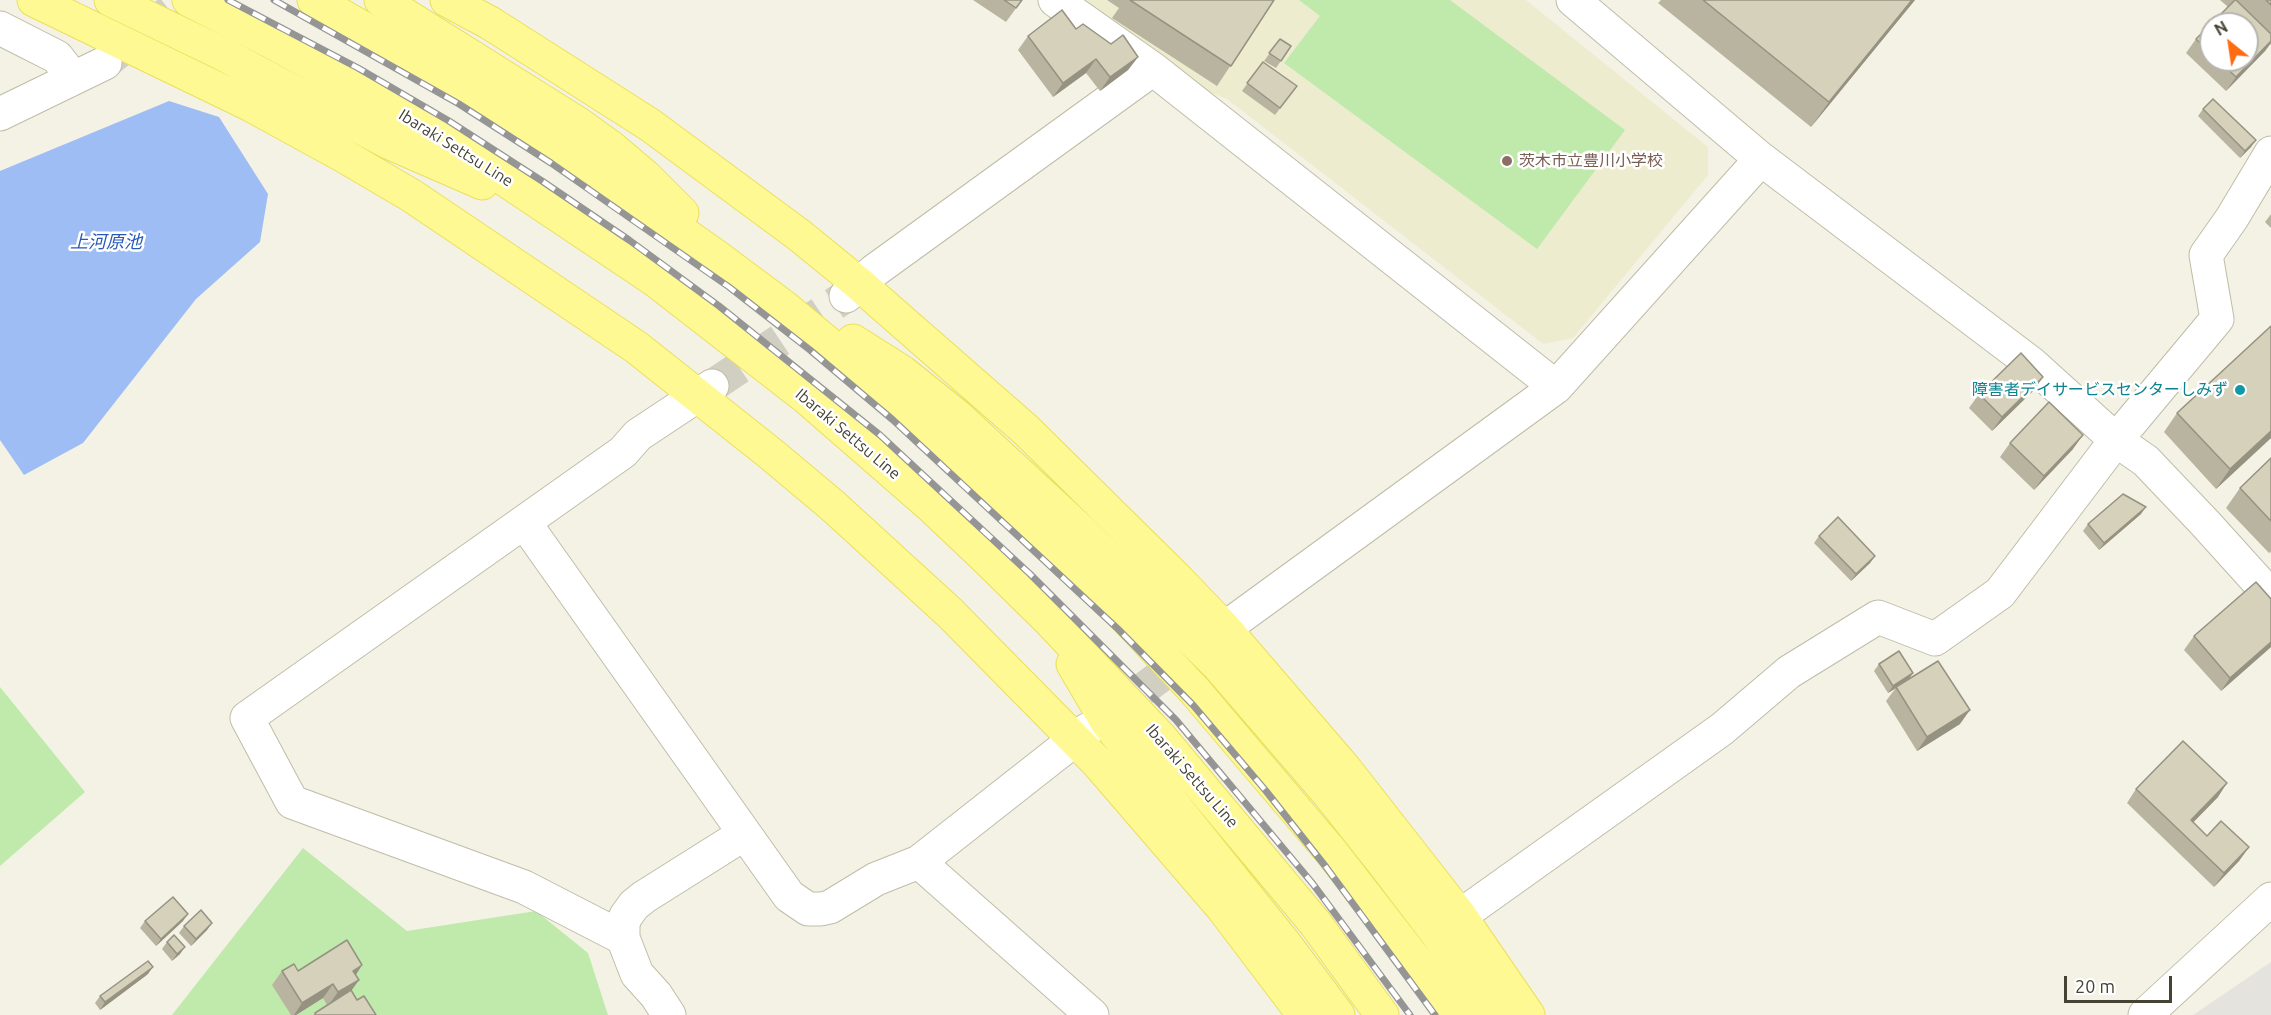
<!DOCTYPE html>
<html>
<head>
<meta charset="utf-8">
<style>
	body { margin:0 }
	#map { position:relative; width:2271px; height:1015px; overflow:hidden; background:#f4f2e5; font-family:Ubuntu,sans-serif }
	canvas { display:block }
	.north { position:absolute; left:2199px; top:12px; width:60px; height:60px; box-sizing:border-box; background:#fff; border:2px solid #b5b4ae; border-radius:50%; rotate:330deg; font-size:16px; font-weight:700; line-height:24px; text-align:center; color:#464334 }
	.north::after { content:''; display:block; margin:auto; width:21px; height:27px; background:#ff6b11; clip-path:polygon(50% 0,100% 100%,50% 72%,0 100%) }
	.scale { position:absolute; left:2064px; top:976px; width:108px; height:27px; box-sizing:border-box; border:3px solid #464334; border-top:0; padding-left:8px; font-size:18px; line-height:21px; white-space:nowrap; color:#464334; -webkit-text-stroke:4px #fff; paint-order:stroke }
</style>
</head>
<body>
<div id="map">
<canvas width="2271" height="1015"></canvas>
<div class="north">N</div>
<div class="scale">20 m</div>
</div>
<script>
const context = document.querySelector('canvas').getContext('2d');
context.lineJoin = 'round';
function fill(path, color) {
  context.fillStyle = color;
  context.fill(path, 'evenodd');
}
function toPath(rows) {
  const path = new Path2D();
  for (const r of rows) {
    path.moveTo(r[0], r[1]);
    for (let i = 2; i < r.length; i += 2) path.lineTo(r[i], r[i + 1]);
  }
  return path;
}
function trace(path, color, width, dash) {
  context.strokeStyle = color;
  context.lineWidth = width;
  context.lineCap = dash ? 'butt' : 'round';
  context.setLineDash(dash || []);
  context.stroke(path);
}
function label(font, color, halo, rows, align = 'center') {
  context.font = font + ' Ubuntu,"Noto Sans JP",sans-serif';
  context.lineWidth = 5;
  context.setLineDash([]);
  context.textBaseline = 'middle';
  context.strokeStyle = halo;
  context.fillStyle = color;
  for (const [text, x, y, turn = 0] of rows) {
    context.save();
    context.translate(x, y);
    context.rotate((+turn || 0) * Math.PI / 180);
    context.textAlign = isNaN(turn) ? turn : align;
    if (halo) context.strokeText(text, 0, 0);
    context.fillText(text, 0, 0);
    context.restore();
  }
}
const education = toPath([
	[1076,0,1526,0,1708,147,1708,175,1573,338,1543,344,1227,99,1211,93]
]);
const green = toPath([
	[1299,0,1450,0,1625,130,1537,249,1284,63,1320,16],
	[0,687,85,792,0,866],
	[303,848,407,931,536,911,588,953,608,1015,172,1015]
]);
const parking = toPath([
	[2271,962,2271,1015,2193,1015]
]);
const water = toPath([
	[169,101,219,117,268,194,260,242,196,299,83,443,24,475,0,440,0,171]
]);
const streetTunnel = toPath([
	[106,62,184,0],
	[712,386,846,296],
	[1103,719,1194,651]
]);
const street = toPath([
	[1055,0,1153,69,1556,387],
	[1573,0,1761,159],
	[0,28,57,57,73,78],
	[0,114,105,63],
	[846,296,874,271,1153,69],
	[524,522,789,896,808,909,821,909,830,907,876,879,919,862,1087,730],
	[1210,639,1556,387,1761,159,2032,364,2116,440,2146,461,2205,523,2271,596],
	[919,862,1092,1015],
	[1460,916,1722,729,1789,672,1878,617,1935,639,2000,593,2116,440,2217,319,2206,255,2232,218,2271,153],
	[623,938,524,887,292,802,247,718,623,452,638,435,712,386],
	[669,1015,656,995,637,974,623,938,623,923,626,916,634,905,644,897,744,834],
	[2145,1015,2271,899]
]);
const primary = toPath([
	[34,0,251,105,344,156,412,196,636,347,771,454,833,506,950,613,1098,763,1222,907,1304,1015],
	[111,0,223,54,388,142,482,183],
	[189,0,270,41,387,105,464,152,655,280,807,398,930,505,986,558,1047,618,1160,737,1315,923,1382,1015],
	[314,0,496,104,585,164,717,257,784,307,924,423,1040,532,1117,608,1194,690,1333,854,1458,1015],
	[381,0,577,123,613,149,646,177,682,213],
	[447,0,490,23,650,125,799,235,858,283,1026,430,1178,580,1224,628,1345,769,1460,916,1528,1015],
	[853,341,902,372,958,417,1080,530,1218,665,1329,794,1385,865,1436,932,1493,1015],
	[1073,664,1107,722,1285,944,1338,1015]
]);
const rail = toPath([
	[228,0,358,68,449,121,542,181,629,240,719,306,880,435,1030,574,1176,720,1313,884,1410,1015],
	[274,0,459,104,551,163,729,287,810,350,893,420,1118,629,1193,705,1266,791,1326,867,1435,1015]
]);
const wall = toPath([
	[973,0,1022,0,1006,22],
	[1107,0,1274,0,1217,86,1112,18,1119,8],
	[1661,0,1915,0,1811,127,1658,3],
	[2220,0,2271,0,2271,45,2270,44,2265,51,2226,91,2186,53,2196,39,2211,24,2211,60,2247,60,2228,7],
	[1076,29,1138,57,1128,70,1100,91,1086,73,1053,97,1018,50,1028,36],
	[1280,39,1291,46,1276,68,1264,61],
	[1263,62,1297,86,1275,115,1242,91],
	[2203,109,2251,147,2240,158,2198,116],
	[2271,214,2271,228,2265,222],
	[2271,326,2271,438,2216,489,2164,432,2177,413],
	[2043,377,2034,390,1992,431,1969,408,1979,394],
	[2010,443,2073,449,2034,490,2000,457],
	[2271,458,2271,552,2269,553,2226,508,2240,488],
	[2141,514,2099,550,2083,531,2088,524],
	[1819,536,1875,556,1870,563,1851,581,1814,543],
	[2194,636,2271,647,2221,691,2184,650],
	[1879,664,1913,673,1909,679,1960,724,1917,751,1886,701,1895,689,1888,693,1874,671],
	[2136,789,2218,797,2193,822,2207,836,2249,847,2239,861,2214,887,2127,803],
	[145,921,183,921,156,946,140,928],
	[212,923,207,930,191,946,179,933,184,926],
	[167,942,180,954,172,961,162,949],
	[362,965,356,975,351,991,357,1000,376,1015,313,1015,315,1013,327,1005,323,998,296,1015,291,1015,272,985,282,971,298,971],
	[148,974,100,1010,95,1003,100,996]
]);
const shadedWall = toPath([
	[1912,0,1915,0,1811,127,1829,102],
	[2271,41,2271,43,2265,51,2226,91,2236,77],
	[1138,57,1128,70,1100,91,1110,77],
	[1096,59,1086,73,1053,97,1063,83],
	[2256,140,2251,147,2240,158,2245,151],
	[2043,377,2034,390,1992,431,2002,417],
	[2271,431,2271,438,2216,489,2230,469],
	[2083,435,2073,449,2034,490,2044,476],
	[2146,507,2141,514,2099,550,2104,543],
	[1875,556,1870,563,1851,581,1856,574],
	[2271,642,2271,647,2221,691,2230,678],
	[1913,673,1908,680,1888,693,1893,686],
	[1970,710,1960,724,1917,751,1927,737],
	[2227,783,2218,797,2182,834,2191,820],
	[2249,847,2239,861,2214,887,2224,873],
	[188,914,183,921,156,946,161,939],
	[212,923,207,930,191,946,196,939],
	[185,947,180,954,172,961,177,954],
	[362,965,353,979,353,971],
	[153,967,148,974,100,1010,105,1002],
	[359,980,349,994,328,1006,338,992],
	[333,984,323,998,296,1015,294,1015,302,1003]
]);
const building = toPath([
	[1004,0,1022,0,1016,8,1004,0],
	[1130,0,1274,0,1231,66,1130,0],
	[1703,0,1912,0,1829,102,1703,0],
	[2235,0,2236,0,2271,34,2271,41,2236,77,2218,60,2247,60,2247,24,2211,24,2235,0],
	[2266,0,2271,0,2271,5,2266,0],
	[1062,10,1076,29,1083,24,1111,44,1123,35,1138,57,1110,77,1096,59,1063,83,1028,36,1062,10],
	[2211,24,2211,54,2196,39,2211,24],
	[1280,39,1291,46,1281,61,1269,53,1280,39],
	[1263,62,1297,86,1280,108,1247,83,1263,62],
	[2213,99,2256,140,2245,151,2203,109,2213,99],
	[2271,326,2271,431,2230,469,2177,413,2271,326],
	[2021,353,2043,377,2002,417,1979,394,2021,353],
	[2049,402,2083,435,2044,476,2010,443,2049,402],
	[2271,458,2271,521,2240,488,2271,458],
	[2123,494,2146,507,2104,543,2088,524,2123,494],
	[1838,517,1875,556,1856,574,1819,536,1838,517],
	[2256,582,2271,599,2271,642,2230,678,2194,636,2256,582],
	[1899,651,1913,673,1893,686,1879,664,1899,651],
	[1938,661,1970,710,1927,737,1896,687,1938,661],
	[2183,741,2227,783,2191,820,2207,836,2221,821,2249,847,2224,873,2136,789,2183,741],
	[173,897,188,914,161,939,145,921,173,897],
	[201,910,212,923,196,939,184,926,201,910],
	[174,935,185,947,177,954,167,942,174,935],
	[347,940,362,965,353,971,359,980,338,992,333,984,302,1003,282,971,294,964,298,971,347,940],
	[148,961,153,967,105,1002,100,996,148,961],
	[351,990,357,1000,364,996,376,1015,316,1015,315,1013,351,990]
]);
const markers = [
	[1507,161,6,"#8d6e63"],
	[2240,390,6,"#0f9aa8"]
];
const streetNames = [
	["Ibaraki Settsu Line",456,148,32],
	["Ibaraki Settsu Line",848,434,40],
	["Ibaraki Settsu Line",1192,776,49]
];
const educationNames = [
	["茨木市立豊川小学校",1519,161]
];
const cultureNames = [
	["障害者デイサービスセンターしみず",2228,390]
];
const waterNames = [
	["上河原池",106,242]
];
fill(education, '#eeecce');
fill(green, '#bfeaab');
fill(parking, '#e4e3de');
fill(water, '#9dbdf4');
trace(streetTunnel, '#d1cfc2', 33, [33, 16]);
trace(street, '#bfbda7', 35);
trace(primary, '#eae05c', 35);
trace(street, '#fff', 33);
trace(primary, '#fff993', 33);
trace(rail, '#959595', 7);
trace(rail, '#fff', 4.5, [14]);
fill(wall, '#b8b4a0');
fill(shadedWall, '#969282');
fill(building, '#d6d1ba');
trace(building, '#969282', 1.5);
for (const [x, y, r, color] of markers) {
  const dot = new Path2D();
  dot.arc(x, y, r, 0, 2 * Math.PI);
  context.fillStyle = color;
  context.fill(dot);
  trace(dot, '#fff', 2);
}
label('16px', '#464334', '#fff', streetNames);
label('16px', '#785e54', '#fff', educationNames, 'left');
label('16px', '#0d838f', '#fff', cultureNames, 'right');
label('italic 18px', '#285ab8', '#fff', waterNames);
</script>
</body>
</html>
